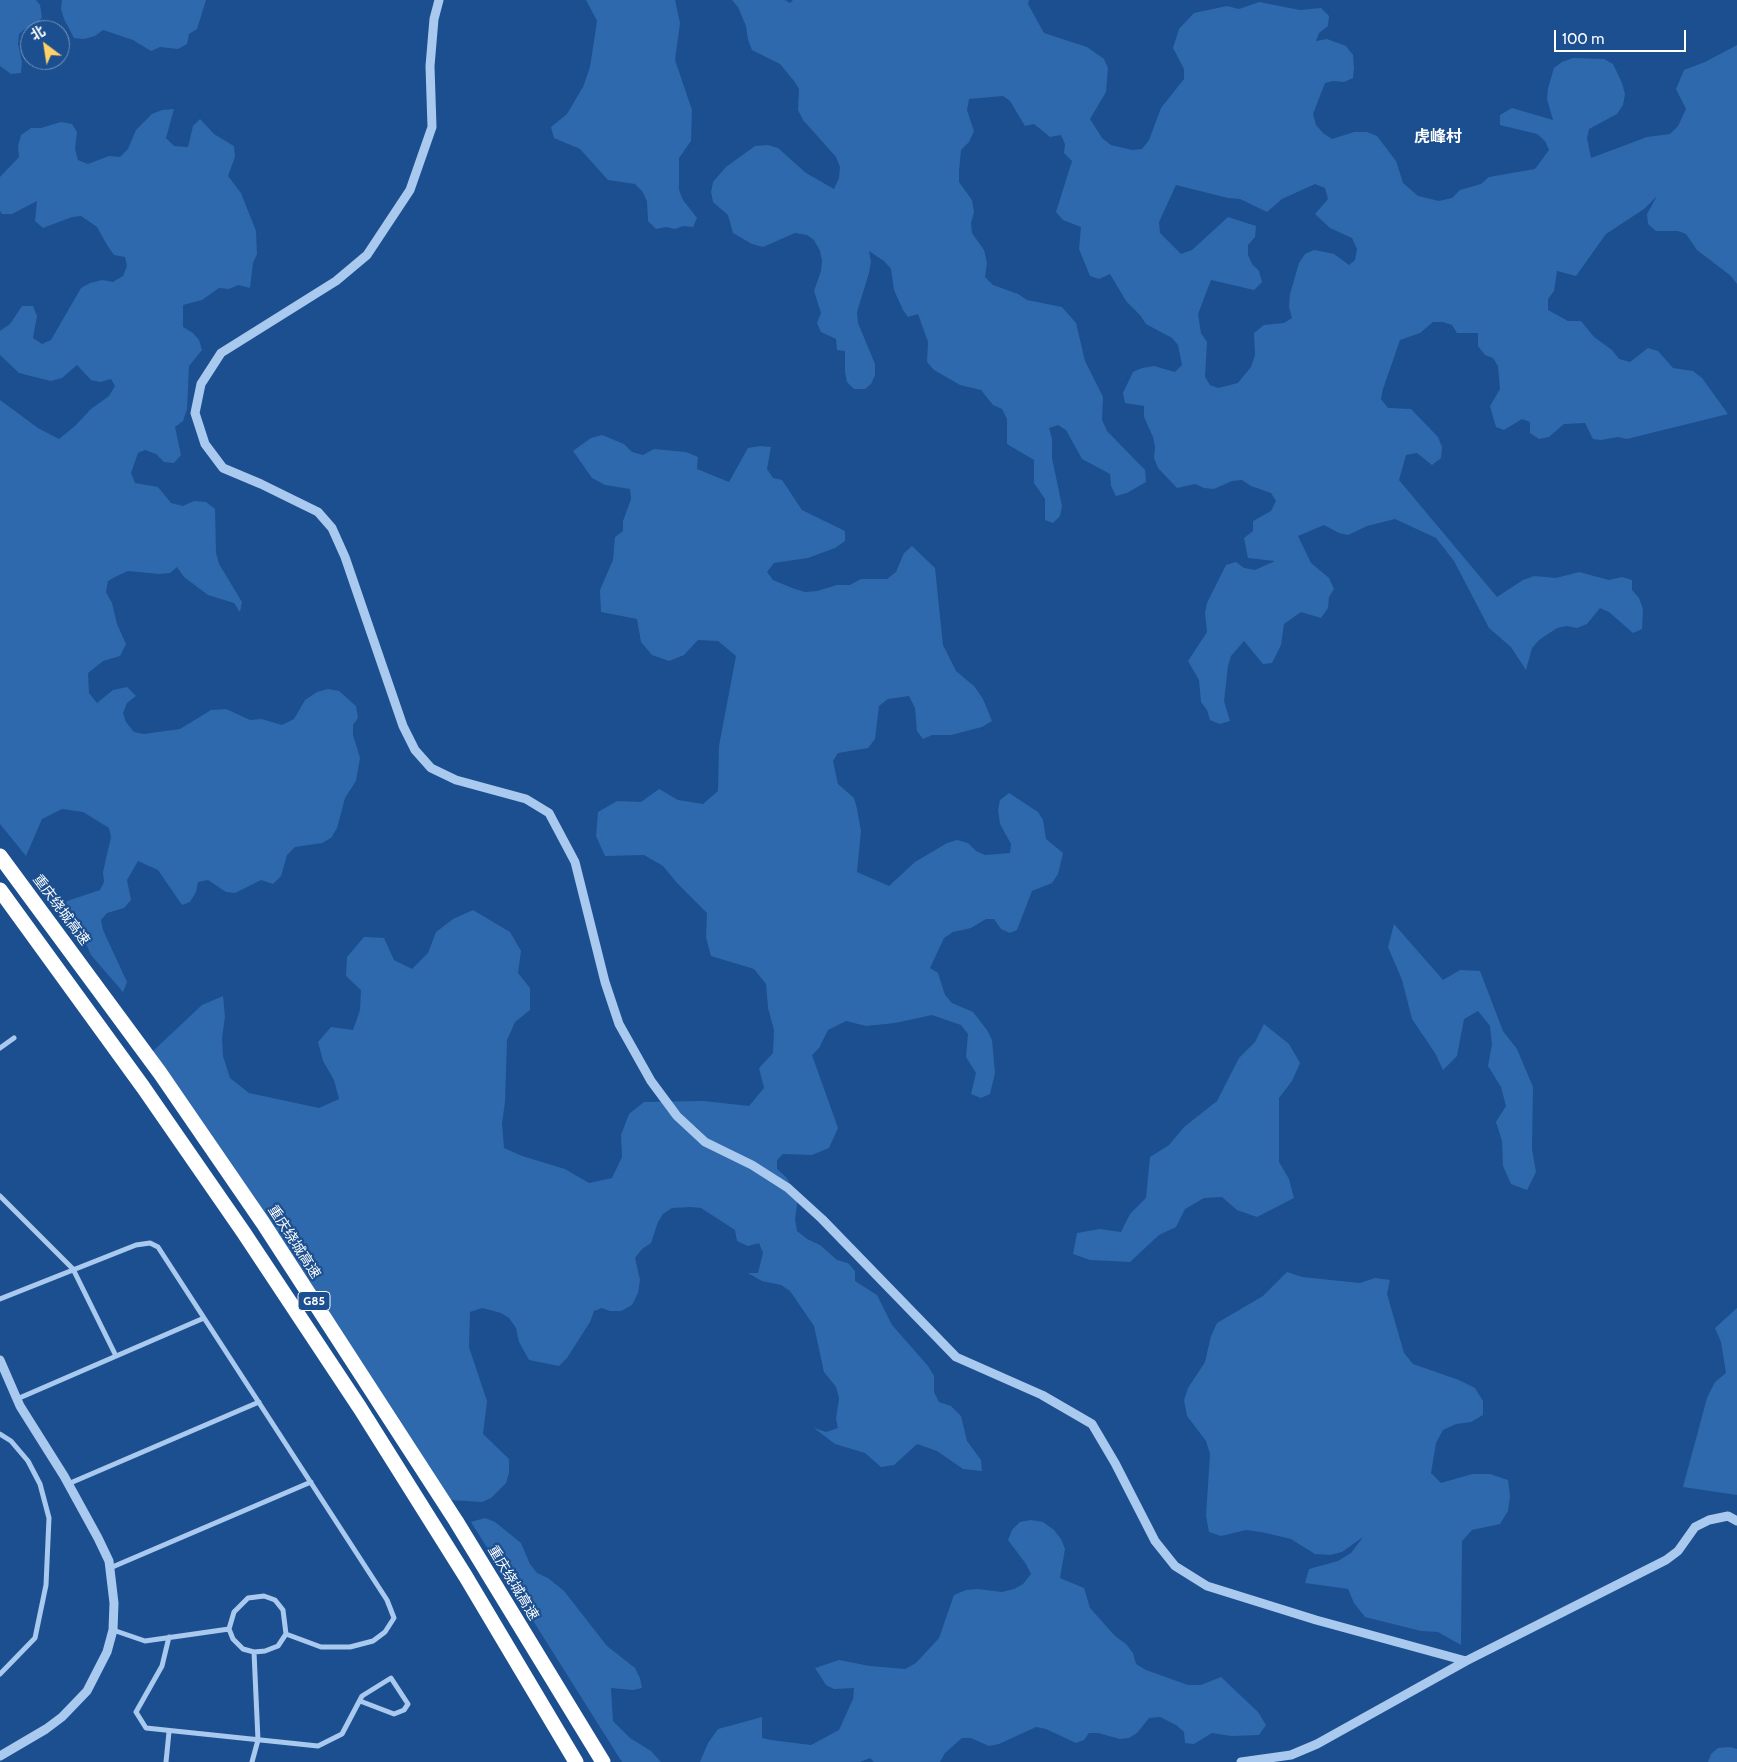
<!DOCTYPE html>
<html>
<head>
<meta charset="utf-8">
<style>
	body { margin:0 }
	#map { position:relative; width:1737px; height:1762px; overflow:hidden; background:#1b4f8f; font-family:Cabin,"Noto Sans SC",sans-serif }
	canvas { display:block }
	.north { position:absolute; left:20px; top:20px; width:50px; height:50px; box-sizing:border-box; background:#1b4f8f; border:1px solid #7695bc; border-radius:50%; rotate:329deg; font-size:14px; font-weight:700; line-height:20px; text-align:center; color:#fff }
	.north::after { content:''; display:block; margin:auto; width:18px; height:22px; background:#ffd166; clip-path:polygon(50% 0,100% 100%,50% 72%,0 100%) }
	.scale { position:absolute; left:1554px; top:30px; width:132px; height:22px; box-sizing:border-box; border:2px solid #fff; border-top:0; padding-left:6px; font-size:15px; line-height:18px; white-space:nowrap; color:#fff; -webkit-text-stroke:4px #1b4f8f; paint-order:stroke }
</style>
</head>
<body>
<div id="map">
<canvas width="1737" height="1762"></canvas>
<div class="north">北</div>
<div class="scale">100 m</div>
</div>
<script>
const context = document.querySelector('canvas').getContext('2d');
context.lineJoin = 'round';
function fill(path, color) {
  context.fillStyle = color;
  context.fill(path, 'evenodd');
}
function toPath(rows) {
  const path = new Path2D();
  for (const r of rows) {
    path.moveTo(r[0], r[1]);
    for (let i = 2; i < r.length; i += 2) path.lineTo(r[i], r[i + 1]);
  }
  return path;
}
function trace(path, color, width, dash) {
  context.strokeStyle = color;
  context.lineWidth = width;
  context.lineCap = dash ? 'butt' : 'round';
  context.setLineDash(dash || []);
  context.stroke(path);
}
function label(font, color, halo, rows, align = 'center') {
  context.font = font + ' Cabin,"Noto Sans SC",sans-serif';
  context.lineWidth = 4.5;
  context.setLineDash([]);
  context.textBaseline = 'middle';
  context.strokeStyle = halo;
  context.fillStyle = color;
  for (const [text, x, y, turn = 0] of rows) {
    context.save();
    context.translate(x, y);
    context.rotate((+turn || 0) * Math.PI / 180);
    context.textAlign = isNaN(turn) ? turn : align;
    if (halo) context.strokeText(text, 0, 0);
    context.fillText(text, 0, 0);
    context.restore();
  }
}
const green = toPath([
	[0,0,36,0,40,5,42,17,37,26,26,28,19,34,18,44,22,62,21,73,11,74,0,66],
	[62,0,206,0,197,29,189,34,187,44,178,49,160,47,151,51,133,40,103,30,95,36,84,39,74,38,64,19,61,9],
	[586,0,675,0,680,23,675,60,692,110,691,141,679,158,679,190,683,200,697,218,693,227,683,226,675,229,666,227,656,229,648,221,647,201,642,191,635,184,608,180,580,149,554,138,551,127,567,114,583,87,590,67,597,21],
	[732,0,785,0,790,3,793,0,1029,0,1028,4,1044,33,1087,47,1104,59,1108,68,1106,92,1090,119,1102,138,1111,145,1132,150,1142,149,1149,140,1161,108,1184,79,1184,69,1173,48,1179,29,1194,13,1227,6,1239,9,1259,2,1300,10,1321,8,1329,16,1328,26,1319,33,1316,41,1327,39,1346,46,1353,55,1354,68,1353,78,1344,82,1333,81,1325,83,1313,114,1316,125,1323,133,1332,139,1354,132,1367,132,1377,136,1396,161,1403,183,1418,196,1439,201,1452,198,1460,190,1481,184,1489,177,1535,169,1549,150,1545,141,1537,134,1500,125,1500,115,1512,108,1553,120,1547,99,1548,88,1554,68,1562,62,1573,58,1604,59,1613,64,1622,83,1625,94,1623,105,1617,114,1589,129,1587,138,1591,158,1647,137,1670,134,1678,126,1686,109,1676,89,1684,70,1705,62,1737,45,1737,284,1731,276,1697,250,1686,234,1678,231,1656,231,1648,224,1647,214,1657,196,1644,209,1606,234,1576,276,1557,271,1554,291,1548,299,1548,310,1568,321,1581,321,1594,337,1612,350,1619,359,1630,362,1648,348,1658,351,1673,368,1693,371,1702,378,1728,414,1627,439,1618,437,1601,440,1593,439,1585,423,1564,424,1549,437,1539,439,1530,433,1530,422,1522,419,1504,430,1496,427,1490,406,1500,389,1498,366,1493,358,1485,355,1478,346,1478,333,1457,333,1452,325,1443,322,1433,322,1420,333,1400,340,1383,389,1381,399,1388,408,1411,409,1438,437,1442,447,1441,458,1432,465,1417,453,1406,455,1399,480,1497,597,1523,580,1534,576,1556,578,1579,572,1609,580,1622,577,1632,580,1632,590,1639,598,1643,609,1642,629,1633,633,1609,612,1600,608,1587,624,1577,628,1567,626,1557,628,1539,640,1532,648,1526,670,1511,647,1489,628,1454,561,1436,538,1395,519,1367,526,1348,535,1339,533,1324,525,1298,536,1311,563,1329,578,1334,589,1329,597,1328,608,1321,618,1301,612,1284,624,1281,645,1272,663,1263,664,1244,641,1231,656,1228,666,1224,701,1230,721,1220,724,1210,720,1207,710,1201,702,1199,680,1188,661,1207,632,1205,613,1207,603,1226,565,1236,562,1244,568,1255,570,1275,561,1248,558,1244,538,1253,531,1253,521,1271,511,1276,501,1271,493,1251,486,1242,480,1232,481,1214,489,1204,488,1195,484,1177,488,1158,468,1154,458,1155,447,1153,437,1144,417,1144,406,1125,403,1123,393,1133,372,1142,368,1154,366,1175,372,1182,365,1178,345,1172,338,1146,324,1140,315,1126,301,1110,274,1099,279,1090,276,1079,249,1081,227,1063,220,1056,212,1072,161,1064,153,1065,144,1061,135,1050,137,1034,124,1025,126,1010,101,1003,96,969,99,967,110,974,131,969,142,961,150,959,171,959,182,972,200,974,212,971,223,972,233,984,250,987,263,985,277,993,285,1018,294,1027,300,1062,307,1076,323,1085,361,1103,397,1102,420,1107,431,1145,470,1146,482,1127,493,1116,496,1111,486,1110,474,1082,459,1066,430,1058,425,1049,428,1052,439,1052,458,1062,506,1060,516,1053,523,1045,520,1045,499,1034,483,1034,460,1007,444,1007,419,1002,409,993,405,981,390,960,385,934,370,927,362,928,342,918,314,908,317,903,310,894,290,891,269,884,261,869,251,871,262,869,273,857,312,858,323,875,364,875,375,871,384,865,389,854,389,847,382,845,372,845,351,837,350,836,339,821,332,817,323,821,313,814,291,821,271,822,261,820,251,814,240,807,235,795,233,763,247,752,244,733,233,728,215,713,202,711,192,713,182,726,167,755,146,768,145,778,148,806,173,834,189,839,178,840,167,836,157,803,120,798,110,799,89,794,81,780,64,752,50,748,40,746,26,738,7],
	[1315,184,1325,188,1328,199,1315,214,1330,228,1352,238,1357,249,1355,260,1349,265,1334,254,1325,252,1314,250,1305,254,1299,263,1290,294,1289,307,1292,318,1284,323,1264,325,1254,333,1255,355,1251,367,1238,383,1218,388,1210,385,1205,377,1207,342,1201,333,1198,314,1211,280,1254,290,1262,282,1259,271,1252,264,1248,255,1248,245,1255,237,1256,226,1228,217,1192,250,1181,254,1160,233,1159,222,1176,185,1228,198,1240,199,1267,212,1282,199],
	[174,109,166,138,174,146,188,147,193,126,200,119,214,134,234,146,235,157,228,176,241,193,256,231,257,254,253,263,250,288,238,285,229,289,219,288,202,300,183,305,183,327,193,333,199,340,202,350,189,366,187,409,183,421,175,427,181,455,174,463,164,462,156,454,145,450,138,453,131,473,135,483,158,487,171,503,183,506,194,501,206,502,215,509,216,553,219,564,242,602,240,612,234,603,208,595,184,577,177,567,170,573,159,574,128,571,117,576,108,581,106,592,112,603,117,624,126,644,120,656,103,661,88,673,89,693,97,703,113,690,127,687,136,696,127,703,123,713,126,722,134,732,144,734,180,729,211,710,226,709,250,720,262,719,282,725,294,719,305,700,317,692,328,689,339,691,356,706,358,718,353,725,353,735,360,758,356,781,345,798,337,828,331,838,322,843,295,847,287,855,281,876,273,884,261,880,235,893,226,892,208,880,198,882,196,892,190,902,182,905,158,870,138,861,127,880,131,900,124,908,107,913,101,920,103,930,127,982,123,992,91,955,78,926,63,910,67,901,100,890,104,882,103,872,111,837,109,828,83,812,62,809,42,819,26,856,0,824,0,400,38,428,59,439,75,426,91,409,109,396,115,386,111,379,100,382,91,380,77,365,62,378,51,381,19,373,0,355,0,331,10,324,22,306,33,306,37,316,33,338,42,344,51,340,81,288,90,283,102,280,113,282,123,276,127,266,125,257,114,255,107,245,97,227,81,216,72,217,43,228,35,221,37,201,12,214,2,214,0,211,0,177,19,157,18,146,21,135,31,128,41,128,61,122,72,124,77,132,75,149,78,160,88,164,109,156,120,157,128,149,136,130,152,114,162,110],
	[602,435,624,444,632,452,643,455,654,449,686,452,698,457,697,469,729,482,748,448,760,446,771,447,767,469,773,478,782,480,802,510,845,531,845,541,835,548,808,558,774,563,767,572,773,580,792,588,805,592,817,591,837,585,850,585,861,579,887,579,896,572,904,553,912,546,935,568,943,645,956,671,974,686,983,699,992,721,982,727,951,735,932,735,923,739,917,731,915,708,909,696,888,699,879,706,875,739,868,748,838,753,833,761,838,784,854,798,857,809,861,831,857,872,889,886,915,862,947,843,957,840,968,843,976,851,985,855,1010,853,1011,844,1000,824,998,810,1000,800,1009,793,1038,812,1043,820,1046,839,1063,853,1058,874,1052,883,1032,891,1017,930,1010,933,1001,929,994,919,986,919,971,928,953,932,944,938,930,968,938,973,945,995,952,1003,973,1012,987,1030,992,1040,995,1073,990,1094,981,1098,971,1094,976,1073,966,1057,968,1034,961,1025,932,1015,895,1023,866,1026,846,1021,828,1030,819,1048,812,1055,838,1128,829,1148,812,1155,783,1154,777,1160,777,1169,786,1177,798,1197,795,1219,797,1231,807,1239,820,1245,837,1260,848,1263,855,1271,855,1281,877,1295,892,1325,928,1366,934,1376,934,1392,939,1402,951,1406,961,1416,967,1441,981,1460,982,1471,963,1469,937,1451,917,1444,894,1465,881,1467,865,1453,835,1444,814,1428,826,1432,838,1428,836,1419,839,1398,836,1387,824,1372,814,1326,790,1291,781,1285,762,1281,748,1273,758,1273,763,1253,759,1243,748,1246,737,1241,735,1230,701,1208,691,1207,672,1208,663,1214,658,1222,651,1243,642,1249,635,1258,640,1280,638,1293,632,1305,621,1311,610,1311,602,1308,594,1311,590,1322,567,1358,559,1366,529,1360,519,1342,516,1328,509,1318,501,1313,482,1308,470,1312,469,1347,487,1401,483,1434,509,1459,509,1473,506,1483,491,1498,482,1502,450,1500,153,1051,202,1005,223,996,225,1017,222,1038,223,1056,230,1078,249,1093,319,1108,339,1099,334,1080,323,1061,318,1042,331,1027,353,1030,360,1010,361,990,346,976,347,957,364,937,384,938,394,960,412,969,428,953,436,932,453,919,473,910,510,932,521,951,518,973,530,988,530,1010,515,1022,507,1040,505,1102,502,1123,504,1148,522,1156,565,1169,589,1183,612,1178,622,1157,621,1135,629,1114,644,1102,704,1101,749,1106,764,1088,759,1068,773,1053,774,1030,768,1008,766,984,754,969,711,956,706,937,707,913,677,883,663,866,644,855,605,856,596,836,598,812,617,801,641,802,659,789,678,800,703,804,718,791,719,746,736,656,718,641,698,640,684,655,669,661,652,655,641,642,637,619,601,612,600,590,613,560,615,537,623,531,623,521,631,499,630,489,605,485,592,478,573,451,591,438],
	[1394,924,1443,980,1460,970,1480,971,1503,1031,1517,1049,1533,1087,1532,1149,1536,1172,1527,1190,1511,1184,1503,1166,1502,1141,1496,1122,1506,1106,1501,1087,1488,1066,1492,1044,1490,1026,1478,1011,1464,1019,1457,1056,1443,1070,1435,1053,1412,1019,1402,980,1388,947],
	[1264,1024,1289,1044,1300,1063,1292,1081,1279,1098,1279,1162,1289,1179,1294,1198,1257,1217,1237,1210,1222,1197,1204,1198,1185,1209,1176,1227,1159,1235,1130,1262,1090,1260,1073,1254,1077,1233,1100,1229,1121,1232,1130,1214,1146,1198,1150,1157,1169,1145,1184,1127,1217,1101,1239,1058,1255,1042],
	[1287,1272,1302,1277,1360,1283,1375,1278,1390,1280,1387,1294,1404,1353,1413,1364,1459,1380,1475,1388,1483,1401,1483,1415,1471,1422,1456,1424,1443,1430,1436,1443,1431,1473,1441,1483,1472,1474,1490,1474,1508,1480,1510,1496,1508,1511,1500,1524,1472,1530,1462,1541,1461,1645,1438,1632,1421,1631,1365,1617,1354,1603,1348,1589,1305,1583,1309,1569,1338,1561,1351,1553,1363,1537,1342,1552,1330,1555,1315,1554,1291,1539,1261,1532,1246,1530,1221,1536,1209,1532,1206,1516,1210,1454,1206,1441,1187,1416,1184,1400,1188,1388,1205,1362,1211,1336,1217,1323,1263,1296],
	[1737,1308,1737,1495,1683,1487,1707,1398,1715,1382,1726,1373,1721,1342,1715,1328],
	[485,1518,495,1522,521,1543,530,1564,537,1573,548,1578,564,1591,607,1646,635,1668,640,1678,642,1688,633,1690,611,1688,613,1721,630,1738,651,1751,661,1762,622,1762,471,1522],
	[1031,1520,1043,1522,1054,1530,1061,1539,1065,1549,1060,1578,1084,1588,1090,1608,1115,1636,1126,1644,1133,1653,1136,1664,1146,1670,1188,1685,1201,1685,1221,1677,1258,1712,1266,1725,1259,1735,1231,1736,1212,1733,1194,1744,1185,1743,1184,1732,1176,1725,1160,1717,1149,1718,1137,1733,1129,1738,1120,1739,1098,1733,1089,1733,1084,1740,1076,1743,1046,1729,1036,1727,999,1744,989,1746,971,1738,962,1738,945,1753,940,1762,874,1762,870,1758,860,1762,700,1762,708,1743,718,1729,762,1717,762,1738,771,1740,811,1745,839,1730,853,1699,854,1688,834,1689,826,1685,815,1668,839,1660,870,1666,905,1669,916,1663,939,1638,954,1595,966,1590,978,1589,1002,1592,1014,1589,1023,1584,1031,1574,1026,1564,1008,1540,1012,1530,1020,1522],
	[1730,1747,1737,1749,1737,1762,1708,1762,1711,1754,1718,1748]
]);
const minor = toPath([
	[0,1048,14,1038],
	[0,1196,73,1269,116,1356],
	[0,1299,136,1245,150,1243,158,1247,387,1600,394,1618,385,1632,373,1641,350,1647,321,1647,286,1634],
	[17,1399,204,1318],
	[0,1434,11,1441,28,1461,40,1484,49,1518,46,1585,35,1638,0,1674],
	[68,1484,259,1402],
	[110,1568,311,1482],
	[113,1630,145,1641,229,1629,233,1639,243,1649,254,1652,265,1651,278,1646,286,1634,283,1610,275,1600,264,1596,248,1598,234,1612,229,1629],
	[169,1637,162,1666,136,1712,146,1728,318,1746,342,1734,362,1696,391,1678,408,1704,404,1710,394,1714,360,1701],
	[166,1762,169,1732],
	[252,1762,258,1740,254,1652]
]);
const tertiary = toPath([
	[439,0,434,19,430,66,432,127,410,190,367,255,336,281,221,353,201,384,195,413,205,444,223,468,261,484,318,512,332,528,345,557,403,726,415,750,431,768,456,780,526,799,549,813,575,862,605,982,619,1024,651,1081,677,1116,705,1142,752,1165,788,1188,822,1219,956,1357,1042,1395,1092,1424,1115,1463,1155,1541,1175,1566,1207,1586,1316,1620,1466,1661],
	[0,1360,20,1406,64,1476,98,1538,109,1561,114,1603,113,1630,107,1652,87,1691,62,1717,46,1729,0,1756],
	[1241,1762,1291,1755,1317,1744,1466,1661,1666,1560,1678,1551,1695,1527,1709,1520,1728,1516,1737,1521]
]);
const motorway = toPath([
	[0,856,160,1073,263,1223,456,1521,603,1762],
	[0,890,143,1087,244,1233,360,1408,466,1577,576,1762]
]);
const shields = [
	[314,1301,32]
];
const shieldNames = [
	["G85",314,1301]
];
const streetNames = [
	["重庆绕城高速",61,910,53],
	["重庆绕城高速",294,1242,57],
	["重庆绕城高速",513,1583,59]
];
const quarterNames = [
	["虎峰村",1438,137]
];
fill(green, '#2e69ad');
trace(minor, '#a9c9ee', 5);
trace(tertiary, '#a9c9ee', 9);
trace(motorway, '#fff', 15);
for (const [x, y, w] of shields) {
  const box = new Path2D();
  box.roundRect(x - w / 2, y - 9.5, w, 19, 4);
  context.fillStyle = '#1b4f8f';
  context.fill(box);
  trace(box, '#fff', 1);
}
label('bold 12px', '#fff', null, shieldNames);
label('14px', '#fff', '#1b4f8f', streetNames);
label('bold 16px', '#fff', '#1b4f8f', quarterNames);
</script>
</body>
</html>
